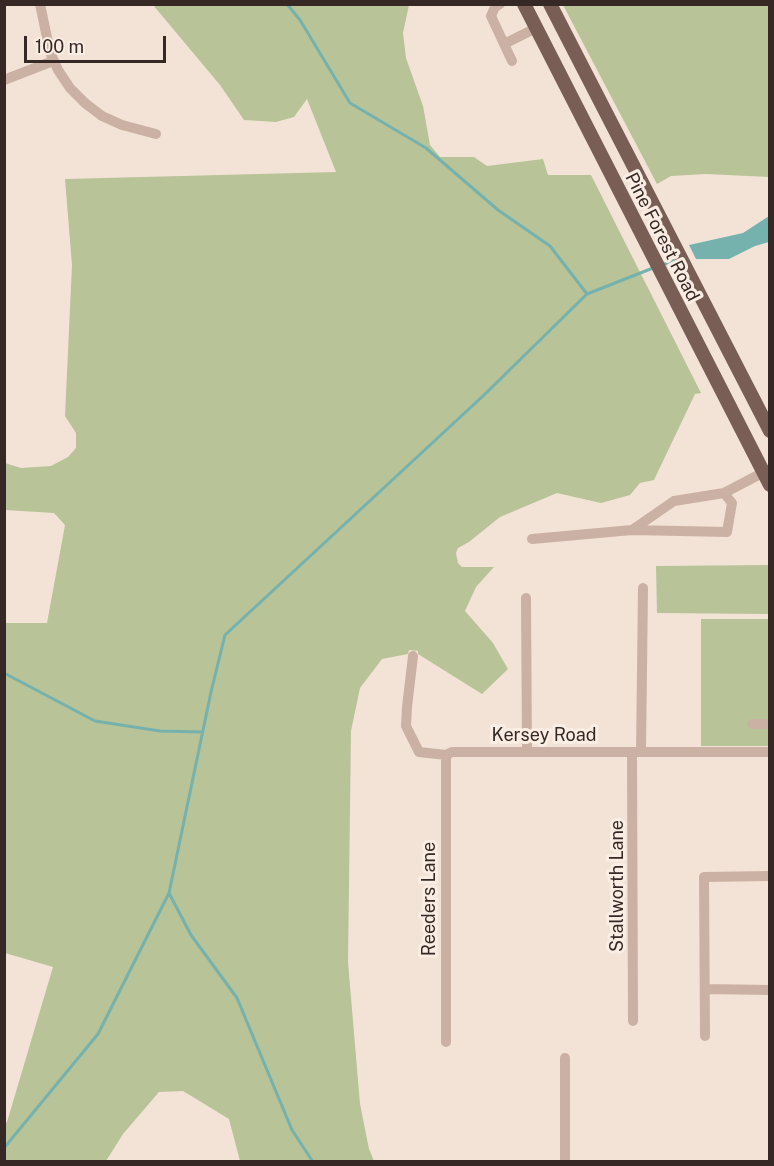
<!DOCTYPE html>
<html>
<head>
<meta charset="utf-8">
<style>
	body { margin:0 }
	#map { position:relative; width:774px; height:1166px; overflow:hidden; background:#f3e3d7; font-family:"Public Sans",sans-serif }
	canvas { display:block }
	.frame { position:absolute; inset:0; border:6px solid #362925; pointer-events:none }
	.scale { position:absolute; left:24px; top:36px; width:142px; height:27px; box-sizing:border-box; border:3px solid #362925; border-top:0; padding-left:8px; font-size:18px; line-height:21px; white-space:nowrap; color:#362925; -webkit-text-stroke:4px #faeee4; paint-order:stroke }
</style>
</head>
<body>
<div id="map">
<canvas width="774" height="1166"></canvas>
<div class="frame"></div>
<div class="scale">100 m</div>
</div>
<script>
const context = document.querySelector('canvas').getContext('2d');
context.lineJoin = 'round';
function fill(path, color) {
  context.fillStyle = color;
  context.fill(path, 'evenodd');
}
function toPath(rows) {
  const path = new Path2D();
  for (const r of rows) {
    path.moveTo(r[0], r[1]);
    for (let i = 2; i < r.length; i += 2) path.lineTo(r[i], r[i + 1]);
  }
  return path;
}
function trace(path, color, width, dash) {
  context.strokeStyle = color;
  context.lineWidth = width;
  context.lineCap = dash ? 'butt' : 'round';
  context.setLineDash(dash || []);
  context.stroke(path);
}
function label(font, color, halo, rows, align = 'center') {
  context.font = font + ' "Public Sans",sans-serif';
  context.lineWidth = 6;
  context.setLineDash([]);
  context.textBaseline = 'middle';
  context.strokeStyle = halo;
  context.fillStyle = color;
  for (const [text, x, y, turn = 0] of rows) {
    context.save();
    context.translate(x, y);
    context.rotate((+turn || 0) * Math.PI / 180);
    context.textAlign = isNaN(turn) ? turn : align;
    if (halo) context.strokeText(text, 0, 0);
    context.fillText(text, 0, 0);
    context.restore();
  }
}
const green = toPath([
	[153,5,409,5,403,33,406,58,423,106,430,145,440,157,474,157,487,166,543,159,548,175,591,175,701,393,695,394,654,480,640,483,630,495,601,503,557,493,500,517,469,542,458,548,456,553,458,563,462,567,494,567,476,587,465,611,493,643,508,669,482,694,418,654,418,651,409,650,408,654,382,659,360,688,351,731,348,962,360,1104,369,1149,374,1161,240,1161,229,1119,183,1091,159,1092,123,1134,106,1161,5,1161,4,1122,7,1122,53,967,5,953,5,623,47,623,65,525,54,513,5,510,5,463,21,468,51,466,68,457,76,448,76,433,65,416,72,265,65,179,336,172,307,99,294,117,276,122,244,120,220,85],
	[563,5,769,5,769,177,706,174,671,176,657,184],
	[769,565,769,614,657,613,656,566],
	[701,619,769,619,769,746,701,746]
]);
const water = toPath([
	[769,216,769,242,755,246,729,259,696,259,689,245,743,233]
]);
const stream = toPath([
	[287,4,300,20,350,103,426,148,498,210,550,246,587,294],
	[662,265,676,260],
	[4,673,95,721,160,731,202,732],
	[169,893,191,935,237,998,292,1130,313,1162],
	[4,1148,98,1034,169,893,211,692,225,635,484,395,587,294,653,268]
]);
const minor = toPath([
	[40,4,50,52,58,70,70,88,85,103,102,116,122,125,156,134],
	[500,4,495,7,491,16,512,61],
	[504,44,536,28],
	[4,80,53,61],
	[632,530,727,532,732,503,724,493],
	[532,539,632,530,674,501,724,493,768,470],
	[526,598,527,752],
	[413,656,407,707,406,726,419,752,446,755,452,752,770,752],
	[752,724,770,724],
	[632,752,633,1021],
	[641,752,643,588],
	[446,755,446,1042],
	[705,989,770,990],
	[705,1036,704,877,770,876],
	[565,1162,565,1058]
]);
const major = toPath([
	[524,4,770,485],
	[550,4,770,431]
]);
const streetNames = [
	["Pine Forest Road",662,237,63],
	["Kersey Road",544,735],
	["Stallworth Lane",617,886,-90],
	["Reeders Lane",429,899,-90]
];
fill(green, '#b8c397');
fill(water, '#75b2ae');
trace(stream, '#75b2ae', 3);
trace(minor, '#cbb1a3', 10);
trace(major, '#795e55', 14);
label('18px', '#362925', '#faeee4', streetNames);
</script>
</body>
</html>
